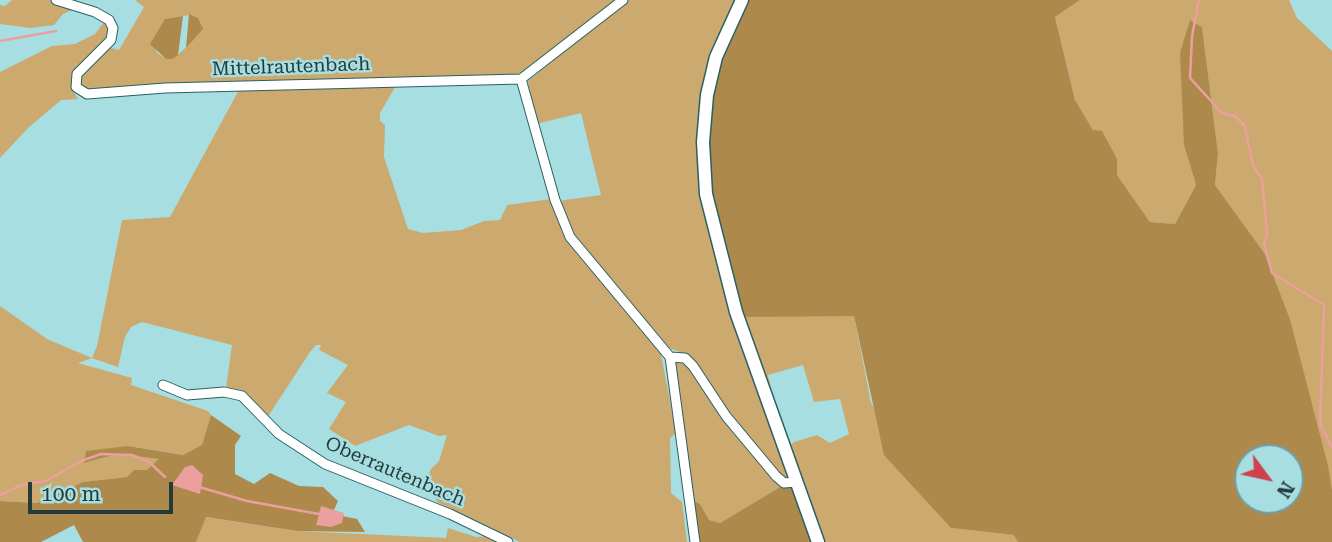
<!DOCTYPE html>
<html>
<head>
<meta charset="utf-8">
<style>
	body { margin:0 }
	#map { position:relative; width:1332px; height:542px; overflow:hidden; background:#a7dee1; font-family:"Roboto Serif",serif }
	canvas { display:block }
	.north { position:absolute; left:1234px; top:444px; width:70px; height:70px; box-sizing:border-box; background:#a7dee1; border:2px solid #739c9f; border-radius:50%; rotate:123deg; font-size:19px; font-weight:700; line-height:28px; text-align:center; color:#243a3b }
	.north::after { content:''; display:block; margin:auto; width:24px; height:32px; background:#d0404d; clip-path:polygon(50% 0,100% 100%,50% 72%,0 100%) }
	.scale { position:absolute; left:28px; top:482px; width:145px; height:32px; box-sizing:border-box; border:4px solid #243a3b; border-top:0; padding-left:9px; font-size:21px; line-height:24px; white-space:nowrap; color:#243a3b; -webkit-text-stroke:5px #a7dee1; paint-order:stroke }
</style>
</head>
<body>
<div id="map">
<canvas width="1332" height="542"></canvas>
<div class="north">N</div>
<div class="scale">100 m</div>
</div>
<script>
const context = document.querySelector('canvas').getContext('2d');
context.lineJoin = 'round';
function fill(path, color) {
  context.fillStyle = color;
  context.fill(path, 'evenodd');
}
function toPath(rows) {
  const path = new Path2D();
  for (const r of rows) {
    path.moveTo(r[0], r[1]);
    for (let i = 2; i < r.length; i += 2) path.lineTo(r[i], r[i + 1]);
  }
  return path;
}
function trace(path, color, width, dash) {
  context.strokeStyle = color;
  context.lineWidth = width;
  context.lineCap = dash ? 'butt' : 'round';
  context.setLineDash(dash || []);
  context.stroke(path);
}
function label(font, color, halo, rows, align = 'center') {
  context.font = font + ' "Roboto Serif",serif';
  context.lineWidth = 5;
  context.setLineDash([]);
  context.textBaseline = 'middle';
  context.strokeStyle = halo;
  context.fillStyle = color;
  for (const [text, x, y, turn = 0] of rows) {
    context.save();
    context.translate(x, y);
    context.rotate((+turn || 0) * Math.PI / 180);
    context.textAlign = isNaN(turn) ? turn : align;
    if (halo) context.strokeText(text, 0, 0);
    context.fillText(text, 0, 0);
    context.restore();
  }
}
const green = toPath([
	[12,0,50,0,74,9,63,14,54,25,31,28,0,24,0,5,5,6],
	[135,0,618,0,527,71,504,77,90,91,81,88,80,75,107,47,119,50,144,7],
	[189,15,198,18,190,44,173,59,166,59,156,52,165,19],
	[629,0,737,0,702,94,698,141,700,183,703,208,723,284,788,475,785,478,748,440,688,355,669,348,657,336,572,236,558,201,601,195,581,113,536,124,528,81],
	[1080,0,1289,0,1297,18,1332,51,1332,490,1290,319,1265,254,1215,185,1218,153,1202,27,1190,20,1184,145,1196,185,1175,224,1150,222,1117,175,1116,159,1093,130,1075,100,1055,17],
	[105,21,109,28,108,37,72,77,71,88,78,99,61,100,28,128,0,158,0,72,52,46,75,44,95,34],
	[397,84,380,113,380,121,385,125,384,157,408,229,423,233,461,230,484,221,500,220,507,205,552,199,560,222,660,349,676,433,670,438,671,493,682,502,687,542,520,542,437,502,429,482,430,470,439,461,447,435,439,436,409,425,355,446,329,429,346,402,327,393,348,365,319,350,321,345,316,345,310,352,267,418,226,389,232,345,142,322,131,327,125,337,118,367,92,358,78,363,132,378,131,385,208,411,211,415,202,446,183,455,128,446,85,463,116,454,160,459,147,470,127,477,83,482,37,503,0,501,0,306,47,339,92,358,97,346,122,220,170,217,240,88],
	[798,315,854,316,871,403,951,528,1015,535,1018,542,822,542,788,448,794,442,817,435,830,443,849,434,840,399,814,402,803,365,768,375,779,423,743,317],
	[679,361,690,368,745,444,782,486,720,523,709,520,700,504,692,500,674,364],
	[205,517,297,531,446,538,448,528,476,537,491,536,503,542,196,542]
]);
const forest = toPath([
	[747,0,1080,0,1055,17,1075,100,1093,130,1102,131,1117,159,1117,175,1150,222,1175,224,1196,185,1184,145,1180,53,1190,20,1202,27,1218,153,1215,185,1265,254,1290,319,1328,466,1332,490,1332,542,1018,542,1014,535,951,528,884,455,854,316,743,317,711,205,708,154,710,94,723,51],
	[1248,458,1290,458,1290,500,1248,500],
	[189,14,198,18,203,29,186,48],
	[183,16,178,55,173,59,166,59,150,44,165,19],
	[211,415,241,436,235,445,235,474,254,484,270,473,299,486,323,487,338,501,332,514,357,519,365,532,297,531,206,517,196,542,83,542,74,525,41,542,0,542,0,501,37,503,83,482,127,477,134,470,147,470,159,459,117,454,84,463,86,451,128,446,183,455,202,445],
	[782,486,792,486,812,542,699,542,692,500,700,504,709,520,720,523]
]);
const water = toPath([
	[192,465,203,475,200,494,172,485,185,467],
	[321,506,344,513,342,523,331,527,316,525]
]);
const stream = toPath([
	[1199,0,1192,36,1190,78,1222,113,1235,116,1245,126,1253,166,1262,179,1267,234,1264,244,1272,273,1324,305,1320,424,1332,447],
	[0,41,56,31],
	[199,487,247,501,319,514],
	[0,495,24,484,46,481,81,461,101,454,132,455,149,462,165,477]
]);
const street = toPath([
	[56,0,95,12,109,20,113,28,111,40,77,74,76,87,87,94,165,88,521,79,623,0],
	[521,79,555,200,570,237,670,357],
	[670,357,695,542],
	[670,357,685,358,693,366,726,416,776,476,784,483,796,482],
	[163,385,187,395,224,392,242,396,279,434,325,464,450,514,508,542]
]);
const secondary = toPath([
	[742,0,716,57,707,95,703,142,706,194,736,312,818,542]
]);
const streetNames = [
	["Mittelrautenbach",291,67,-2],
	["Oberrautenbach",395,472,23]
];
fill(green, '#cca96e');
fill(forest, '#ad894c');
fill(water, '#eba09f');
trace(stream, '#eba09f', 2.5);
trace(street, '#2a6062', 11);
trace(secondary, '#2a6062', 15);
trace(street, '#fff', 9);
trace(secondary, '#fff', 12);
label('19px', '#243a3b', '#a7dee1', streetNames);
</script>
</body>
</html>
